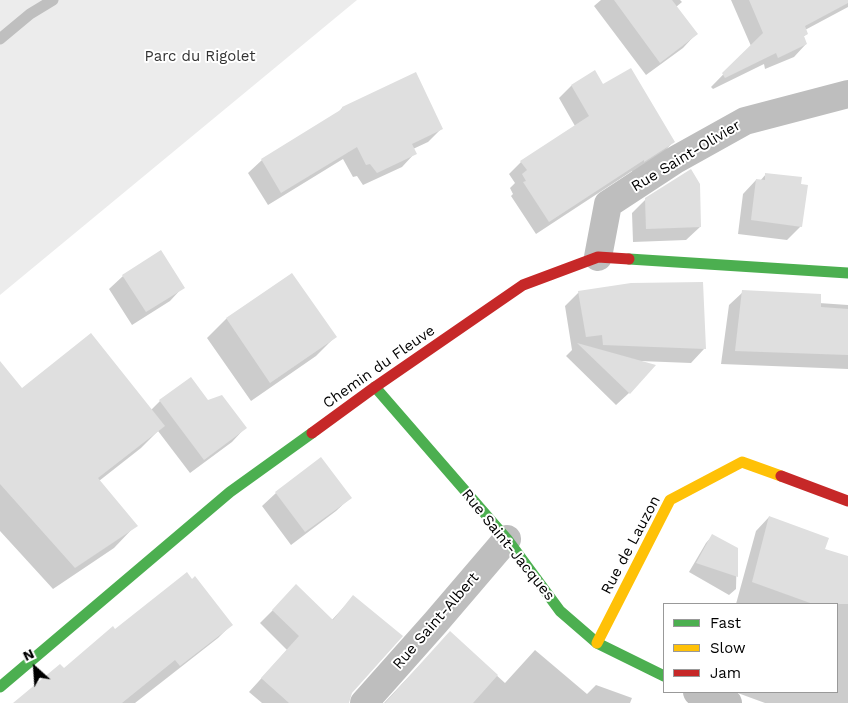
<!DOCTYPE html>
<html>
<head>
<meta charset="utf-8">
<style>
	body { margin:0 }
	#map { position:relative; width:848px; height:703px; overflow:hidden; background:#fff; font-family:"Work Sans",sans-serif }
	canvas { display:block }
	.legend { position:absolute; left:663px; top:603px; width:175px; height:90px; box-sizing:border-box; background:#fff; border:1px solid #999; margin:0; padding:6px 9px; list-style:none; font-size:15px; color:#000 }
	.legend li { display:flex; align-items:center; gap:10px; height:25px }
	.legend b { width:25px; border:1px solid #999 }
	.north { position:absolute; left:10px; top:643px; width:50px; height:50px; -webkit-text-stroke:4px #fff; paint-order:stroke; rotate:334deg; font-size:14px; font-weight:700; line-height:20px; text-align:center; color:#000 }
	.north::after { content:''; display:block; margin:auto; width:18px; height:22px; background:#000; clip-path:polygon(50% 0,100% 100%,50% 72%,0 100%) }
</style>
</head>
<body>
<div id="map">
<canvas width="848" height="703"></canvas>
<ul class="legend">
<li><b style="height:6px;background:#4caf50"></b>Fast</li>
<li><b style="height:6px;background:#ffc107"></b>Slow</li>
<li><b style="height:6px;background:#c62828"></b>Jam</li>
</ul>
<div class="north">N</div>
</div>
<script>
const context = document.querySelector('canvas').getContext('2d');
context.lineJoin = 'round';
function fill(path, color) {
  context.fillStyle = color;
  context.fill(path, 'evenodd');
}
function toPath(rows) {
  const path = new Path2D();
  for (const r of rows) {
    path.moveTo(r[0], r[1]);
    for (let i = 2; i < r.length; i += 2) path.lineTo(r[i], r[i + 1]);
  }
  return path;
}
function trace(path, color, width, dash) {
  context.strokeStyle = color;
  context.lineWidth = width;
  context.lineCap = dash ? 'butt' : 'round';
  context.setLineDash(dash || []);
  context.stroke(path);
}
function label(font, color, halo, rows, align = 'center') {
  context.font = font + ' "Work Sans",sans-serif';
  context.lineWidth = 4;
  context.setLineDash([]);
  context.textBaseline = 'middle';
  context.strokeStyle = halo;
  context.fillStyle = color;
  for (const [text, x, y, turn = 0] of rows) {
    context.save();
    context.translate(x, y);
    context.rotate((+turn || 0) * Math.PI / 180);
    context.textAlign = isNaN(turn) ? turn : align;
    if (halo) context.strokeText(text, 0, 0);
    context.fillText(text, 0, 0);
    context.restore();
  }
}
const green = toPath([
	[0,0,357,0,0,295]
]);
const shadow = toPath([
	[601,0,680,0,682,2,676,7,696,34,683,48,646,75,594,6],
	[731,0,848,0,848,7,805,30,807,34,803,37,806,44,794,57,765,69,764,64,713,89,711,87,751,46],
	[594,72,602,85,673,142,661,155,632,173,632,171,536,234,511,196,513,194,510,188,515,183,509,174,521,162,575,126,559,98,571,86],
	[342,108,441,129,428,142,413,149,415,153,402,167,363,185,357,176,353,177,343,159,268,205,248,173,262,160,336,115],
	[766,174,801,226,787,240,738,234,743,194,756,180,760,181],
	[646,199,700,227,686,240,633,242,632,213],
	[292,275,335,337,316,356,251,401,207,338,226,319],
	[123,276,183,287,170,301,132,325,109,289],
	[702,284,704,349,691,363,640,361,629,393,616,405,566,356,572,350,565,306,579,292],
	[743,292,819,303,848,305,848,369,721,364,729,305],
	[0,367,22,390,151,410,160,401,208,401,245,428,232,442,190,473,158,431,141,448,99,481,136,525,114,548,53,589,0,531],
	[276,493,350,498,336,511,291,545,262,506],
	[769,517,823,550,848,557,848,703,765,703,735,692,837,692,837,604,736,604,756,531],
	[712,536,737,549,736,589,729,595,689,572,706,543],
	[297,586,331,621,353,597,342,703,262,703,249,692,287,650,260,623],
	[232,624,218,638,135,703,15,703,64,670,115,631],
	[450,633,505,683,535,650,587,694,596,685,632,698,630,703,384,703]
]);
const stream = toPath([
	[0,39,30,14,53,0]
]);
const building = toPath([
	[614,0,672,0,698,34,660,63],
	[749,0,848,0,848,3,805,26,808,34,804,36,807,44,778,58,776,53,725,78,722,73,763,33],
	[631,68,675,142,644,162,644,160,549,222,523,182,526,181,522,174,527,170,520,161,589,116,571,85,595,70,603,84],
	[416,72,443,129,412,144,417,154,377,173,370,164,366,165,357,147,281,193,261,159,342,109,342,107],
	[691,169,700,184,701,227,646,229,645,198],
	[765,173,802,177,801,184,808,185,802,227,751,220,756,179,765,180],
	[161,250,185,288,146,312,122,275],
	[292,273,337,337,270,383,226,318],
	[703,282,706,349,603,345,602,335,586,337,578,291,631,283],
	[742,290,821,294,821,307,848,309,848,355,735,351],
	[91,333,165,426,98,478,138,526,75,568,0,484,0,361,22,388],
	[577,343,656,365,630,394],
	[191,377,208,400,222,395,247,428,204,460,159,400],
	[321,457,352,498,305,532,275,492],
	[769,516,829,538,825,549,848,556,848,604,813,604,752,582],
	[712,534,738,548,738,577,696,563],
	[187,572,192,579,195,576,233,625,180,666,175,660,122,703,13,703,60,664,64,668,113,626,115,629],
	[296,584,333,620,353,595,403,636,352,693,349,703,289,703,261,678,299,636,272,610],
	[450,631,498,675,473,703,385,703]
]);
const street = toPath([
	[598,257,608,204,675,160,745,121,848,94],
	[697,692,728,703],
	[364,703,436,622,507,539]
]);
const fast = toPath([
	[629,259,848,273],
	[375,387,507,539,560,611,597,643,664,676],
	[0,687,230,492,312,433]
]);
const slow = toPath([
	[597,643,670,500,742,462,781,476]
]);
const jam = toPath([
	[312,433,375,387,523,285,598,257,629,259],
	[781,476,848,501]
]);
const parkNames = [
	["Parc du Rigolet",200,57]
];
const streetNames = [
	["Rue Saint-Olivier",686,156,-31],
	["Chemin du Fleuve",379,367,-35],
	["Rue Saint-Jacques",508,545,51],
	["Rue de Lauzon",631,545,-62],
	["Rue Saint-Albert",436,621,-49]
];
fill(green, '#ececec');
fill(shadow, '#0003');
trace(stream, '#bfbfbf', 11);
fill(building, '#dfdfdf');
trace(street, '#bebebe', 28);
trace(fast, '#4caf50', 11);
trace(slow, '#ffc107', 11);
trace(jam, '#c62828', 11);
label('15px', '#333', '#fff', parkNames);
label('15px', '#000', '#fff', streetNames);
</script>
</body>
</html>
